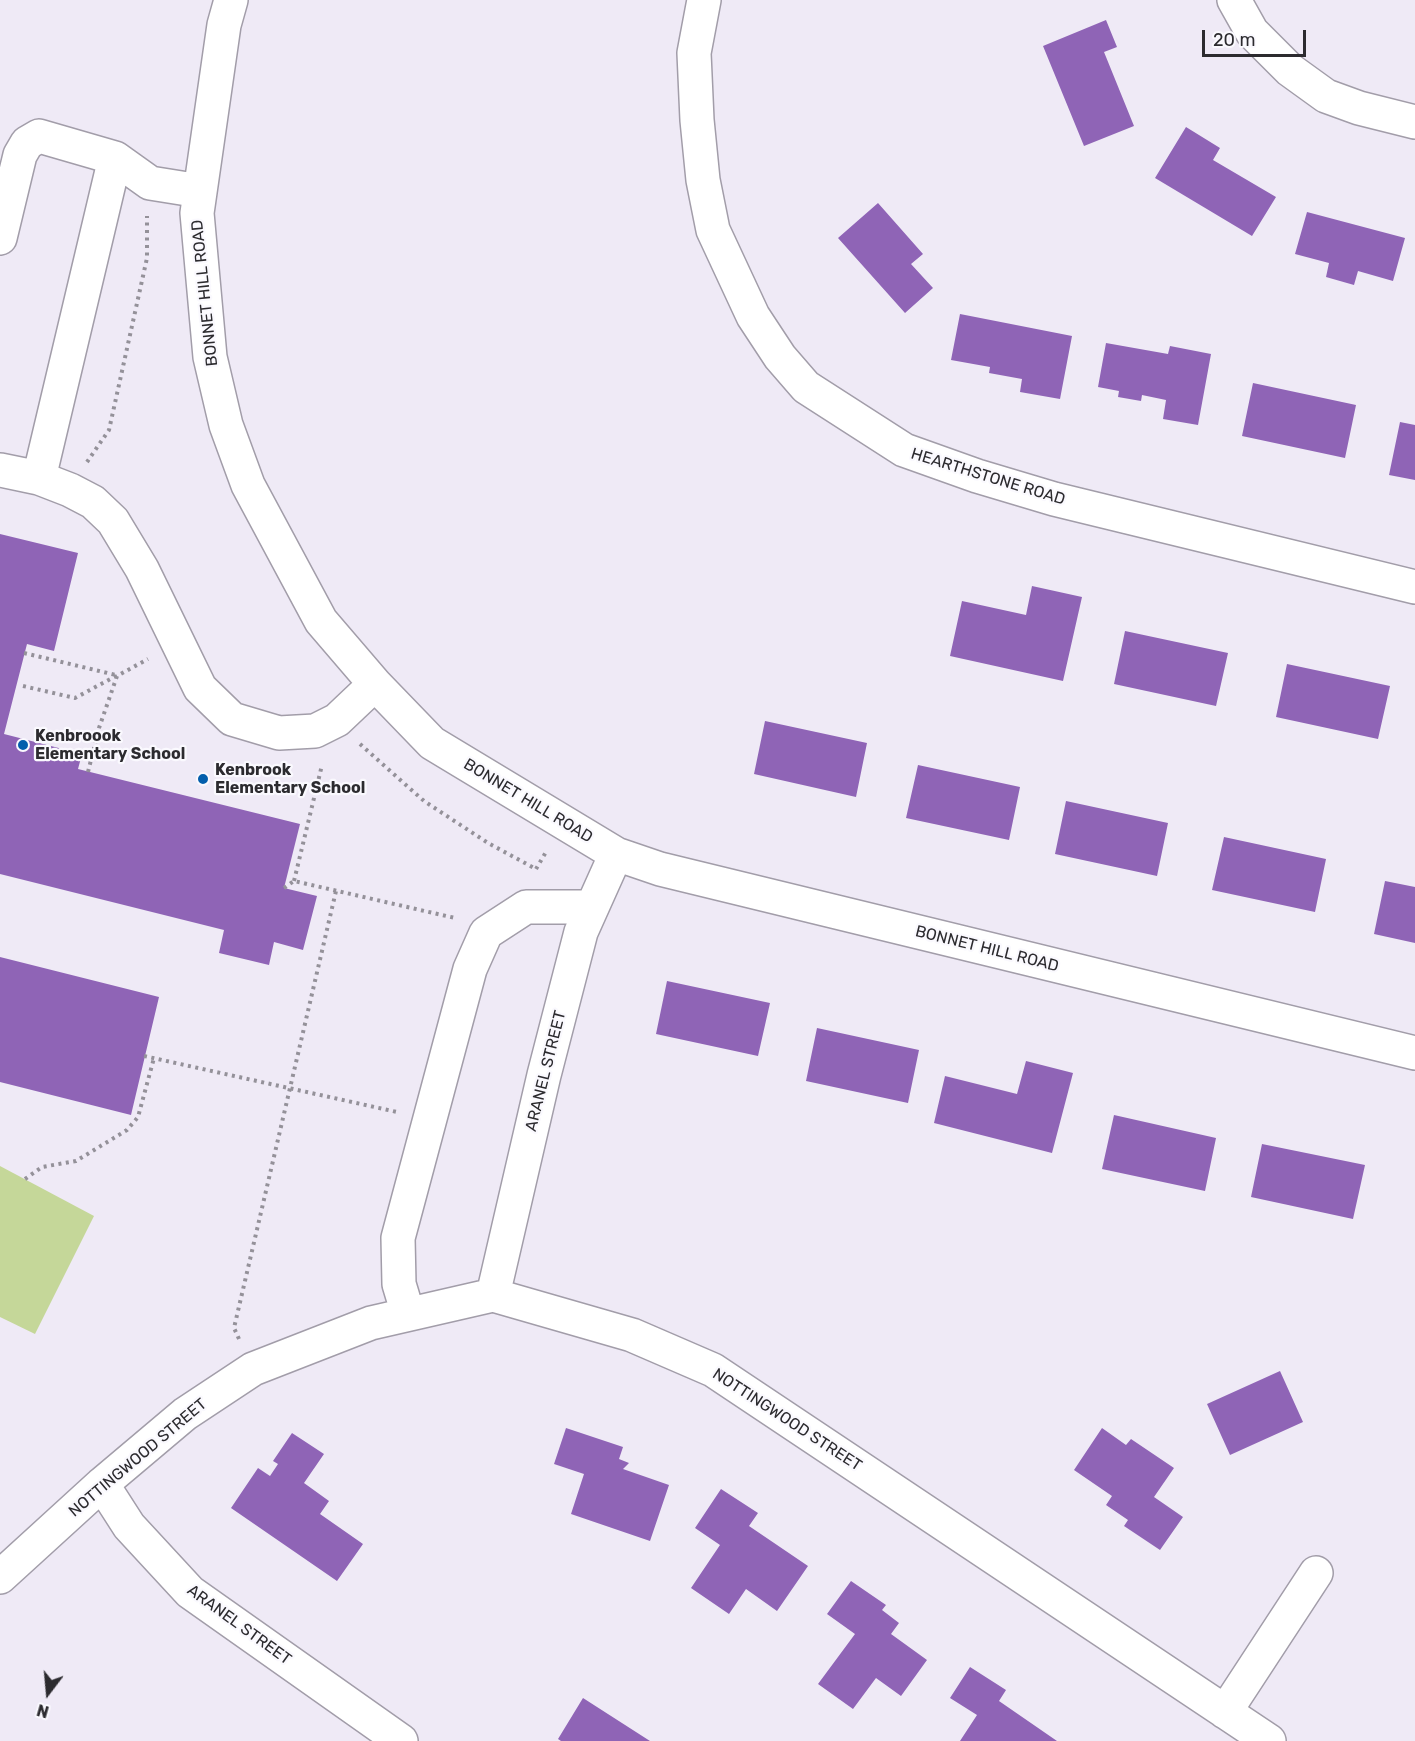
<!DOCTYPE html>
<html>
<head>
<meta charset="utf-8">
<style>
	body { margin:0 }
	#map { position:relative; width:1415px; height:1741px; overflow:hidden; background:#efeaf6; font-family:Rubik,sans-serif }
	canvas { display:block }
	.north { position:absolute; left:18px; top:1663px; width:60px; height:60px; -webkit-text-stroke:4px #faf9fe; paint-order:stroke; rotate:196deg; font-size:16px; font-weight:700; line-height:24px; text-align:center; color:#2c2b2f }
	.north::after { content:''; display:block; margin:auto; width:21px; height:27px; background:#2c2b2f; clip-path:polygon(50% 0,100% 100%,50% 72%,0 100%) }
	.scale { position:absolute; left:1202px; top:30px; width:104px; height:27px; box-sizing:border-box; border:3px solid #2c2b2f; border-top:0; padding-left:8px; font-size:18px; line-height:21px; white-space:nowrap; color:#2c2b2f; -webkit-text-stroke:4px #faf9fe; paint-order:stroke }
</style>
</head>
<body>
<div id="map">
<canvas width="1415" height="1741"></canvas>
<div class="north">N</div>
<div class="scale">20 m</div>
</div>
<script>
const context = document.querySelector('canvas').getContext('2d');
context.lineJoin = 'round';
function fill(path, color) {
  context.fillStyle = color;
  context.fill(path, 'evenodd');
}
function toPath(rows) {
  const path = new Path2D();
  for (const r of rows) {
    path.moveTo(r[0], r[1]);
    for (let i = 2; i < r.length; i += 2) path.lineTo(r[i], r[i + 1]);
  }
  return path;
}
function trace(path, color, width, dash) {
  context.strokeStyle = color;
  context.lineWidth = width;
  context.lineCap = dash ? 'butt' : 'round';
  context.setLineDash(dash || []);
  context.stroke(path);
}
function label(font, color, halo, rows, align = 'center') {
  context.font = font + ' Rubik,sans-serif';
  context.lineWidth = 4.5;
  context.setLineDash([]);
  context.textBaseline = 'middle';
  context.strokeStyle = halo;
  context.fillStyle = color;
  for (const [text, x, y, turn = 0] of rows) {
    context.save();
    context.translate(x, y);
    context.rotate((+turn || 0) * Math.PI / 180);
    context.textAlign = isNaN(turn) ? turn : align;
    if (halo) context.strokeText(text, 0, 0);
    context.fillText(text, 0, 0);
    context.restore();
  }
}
const green = toPath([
	[0,1166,94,1216,35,1334,0,1317]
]);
const building = toPath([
	[1106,20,1117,47,1104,52,1134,126,1084,146,1043,46],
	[1186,127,1220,148,1213,160,1276,197,1252,236,1155,178],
	[878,203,923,254,911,264,933,288,905,313,838,238],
	[1307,212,1405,238,1393,281,1358,271,1354,285,1326,277,1329,263,1295,254],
	[960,314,1072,336,1060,399,1020,392,1022,379,989,373,990,367,951,360],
	[1106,343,1168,354,1170,346,1211,354,1198,425,1163,419,1166,400,1142,395,1141,401,1118,397,1119,391,1098,387],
	[1253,383,1356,405,1345,458,1242,436],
	[1400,422,1415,425,1415,480,1389,475],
	[0,534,78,553,54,651,27,644,4,734,82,754,78,769,300,824,284,888,317,896,303,950,274,942,269,965,219,953,224,930,0,874],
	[1032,586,1082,597,1063,681,950,656,962,601,1026,615],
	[1125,631,1228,653,1216,706,1114,684],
	[1287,664,1390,686,1378,739,1276,717],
	[765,721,867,743,856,797,754,774],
	[918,765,1020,787,1009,840,906,818],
	[1066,801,1168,823,1157,876,1055,854],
	[1224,837,1326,859,1315,912,1212,890],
	[1385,881,1415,887,1415,943,1374,934],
	[0,957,159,997,131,1115,0,1082],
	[667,981,770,1003,758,1056,656,1034],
	[817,1028,919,1050,908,1103,806,1081],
	[1026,1061,1073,1073,1052,1153,934,1123,945,1076,1017,1094],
	[1114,1115,1216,1138,1205,1191,1102,1169],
	[1262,1144,1365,1165,1353,1219,1251,1197],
	[1280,1371,1303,1422,1230,1455,1207,1404],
	[566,1428,623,1447,619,1459,629,1463,623,1469,669,1485,650,1541,571,1514,584,1474,554,1464],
	[1102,1428,1126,1445,1131,1439,1174,1468,1154,1497,1183,1517,1160,1550,1124,1526,1128,1520,1106,1505,1112,1496,1074,1470],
	[292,1433,324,1454,304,1483,329,1501,320,1514,363,1544,337,1581,231,1508,258,1468,270,1476,278,1464,273,1461],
	[721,1489,758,1513,749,1526,808,1566,777,1611,746,1589,729,1614,691,1588,720,1545,695,1528],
	[851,1581,886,1605,882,1610,899,1623,891,1634,927,1660,901,1696,876,1678,853,1709,818,1684,855,1634,827,1614],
	[970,1667,1006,1690,999,1701,1057,1741,960,1741,977,1715,950,1698],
	[583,1698,650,1741,561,1741,558,1739]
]);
const path = toPath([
	[87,462,109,430,147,258,147,216],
	[24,653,116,675],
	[23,686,75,698,116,676],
	[360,744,424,801,488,843,536,869],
	[88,772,99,728,117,676,148,659],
	[536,869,546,852],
	[294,881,322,765],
	[284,888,294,881,455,918],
	[144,1056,397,1112],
	[25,1179,42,1167,76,1161,127,1130,138,1117,154,1058],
	[239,1339,234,1328,336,891]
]);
const minor = toPath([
	[231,0,224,25,197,213,210,357,226,425,248,485,321,621,375,684,432,743,616,854,660,869,1415,1053],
	[704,0,694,53,697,120,703,180,713,230,753,316,780,357,806,387,904,450,977,476,1054,499,1415,587],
	[1234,0,1252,32,1290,70,1326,96,1359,108,1415,122],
	[0,238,20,155,27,143,39,136,115,158,150,183,200,191],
	[0,470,39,478,70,490,93,502,113,521,142,569,200,688,232,719,279,733,315,731,337,720,375,684],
	[39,478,115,158],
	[493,1295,544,1075,581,932,616,854],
	[408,1314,399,1284,398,1238,470,969,486,933,526,907,592,907],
	[102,1484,129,1526,190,1592,401,1741],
	[0,1577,102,1484,185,1414,253,1369,371,1323,493,1295,632,1335,713,1370,1269,1741],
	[1225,1712,1316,1573]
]);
const markers = [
	[23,745,6,"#035eac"],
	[203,779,6,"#035eac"]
];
const streetNames = [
	["BONNET HILL ROAD",205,293,-96],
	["HEARTHSTONE ROAD",988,477,17],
	["BONNET HILL ROAD",528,801,31],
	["BONNET HILL ROAD",987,949,14],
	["ARANEL STREET",546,1071,-76],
	["NOTTINGWOOD STREET",787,1420,33],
	["NOTTINGWOOD STREET",138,1458,-40],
	["ARANEL STREET",239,1625,36]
];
const poiNames = [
	["Kenbroook",35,736],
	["Elementary School",35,754],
	["Kenbrook",215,770],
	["Elementary School",215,788]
];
fill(green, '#c5d799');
fill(building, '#8f64b6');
trace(minor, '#a29da9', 36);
trace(path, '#949199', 4, [3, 4.5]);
trace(minor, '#fff', 33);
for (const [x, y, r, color] of markers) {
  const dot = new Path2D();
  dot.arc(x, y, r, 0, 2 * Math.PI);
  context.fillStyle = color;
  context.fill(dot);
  trace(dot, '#faf9fe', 2);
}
label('16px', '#2c2b2f', '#faf9fe', streetNames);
label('bold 16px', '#2c2b2f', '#faf9fe', poiNames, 'left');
</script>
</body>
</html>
